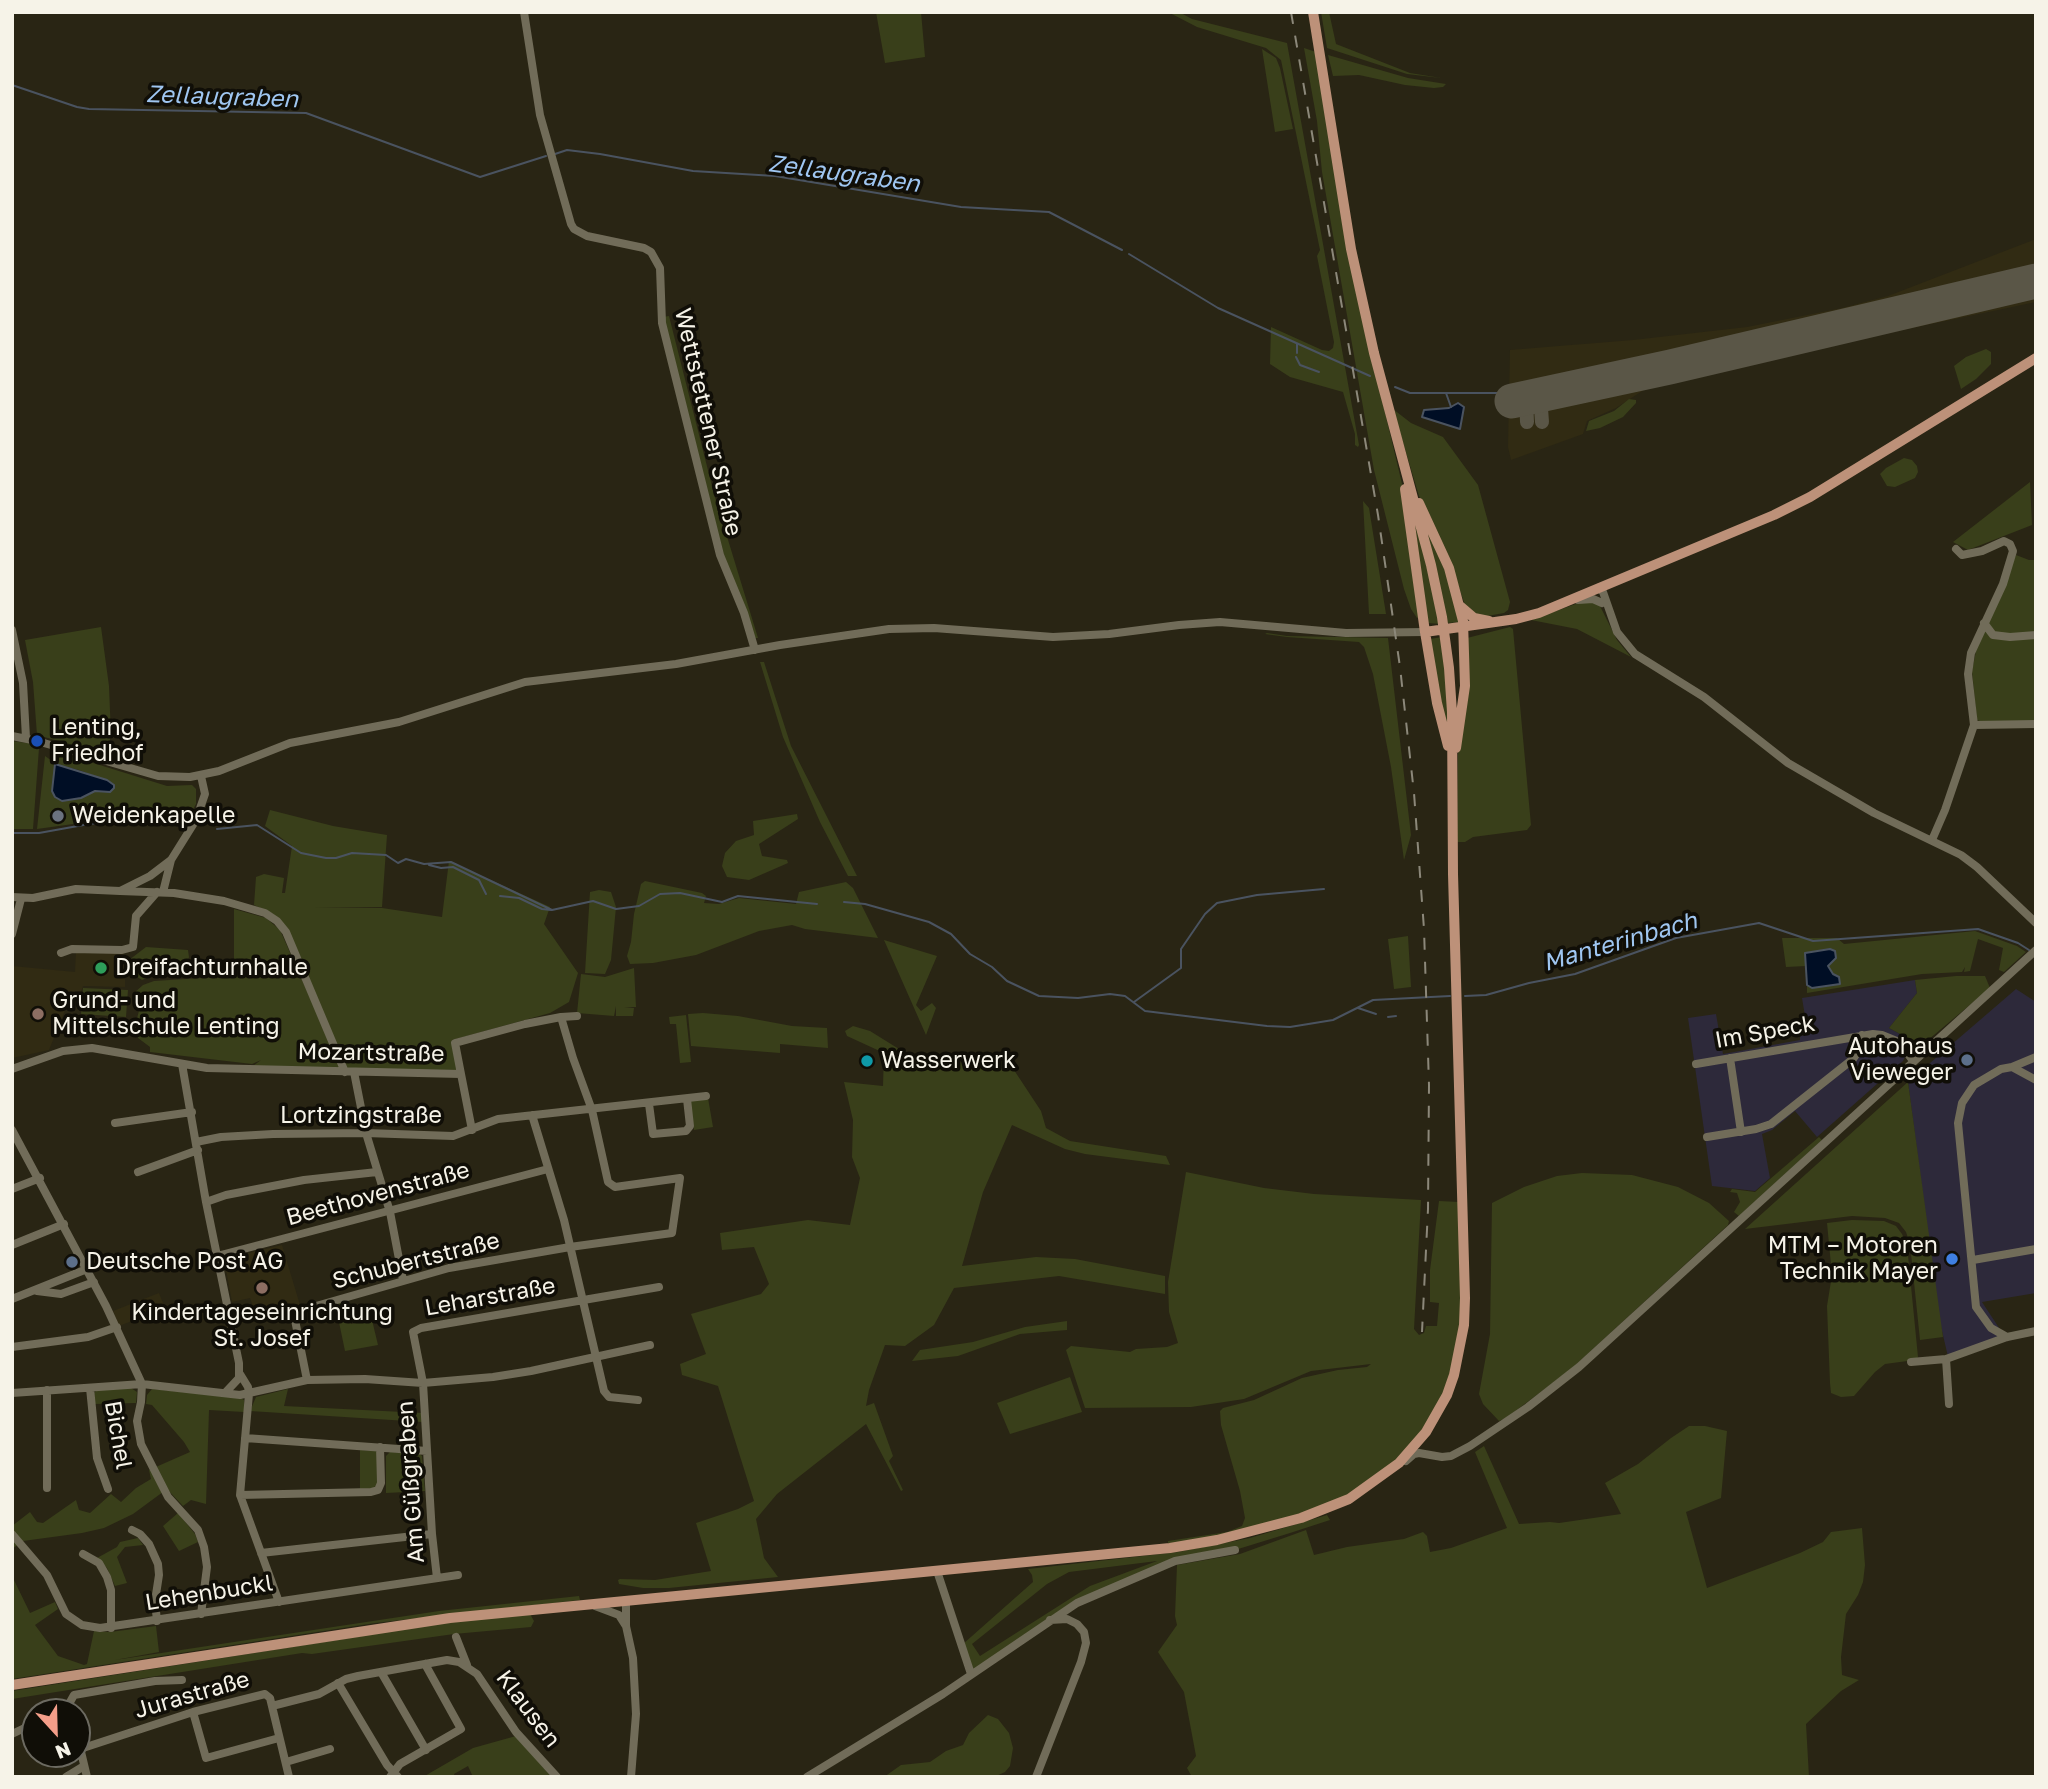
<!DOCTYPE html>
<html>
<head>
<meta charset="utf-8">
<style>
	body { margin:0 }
	#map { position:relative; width:2048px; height:1789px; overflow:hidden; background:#292514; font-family:"Golos Text",sans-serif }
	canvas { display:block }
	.frame { position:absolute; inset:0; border:14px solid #f6f3e8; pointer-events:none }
	.north { position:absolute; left:21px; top:1698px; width:70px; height:70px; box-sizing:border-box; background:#100e07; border:2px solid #6c6a61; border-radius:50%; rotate:158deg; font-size:19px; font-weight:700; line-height:28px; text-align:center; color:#f6f3e8 }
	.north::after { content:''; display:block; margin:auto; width:24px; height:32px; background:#f49e89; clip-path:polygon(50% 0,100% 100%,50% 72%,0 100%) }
</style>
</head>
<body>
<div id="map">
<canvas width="2048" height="1789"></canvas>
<div class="frame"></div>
<div class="north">N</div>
</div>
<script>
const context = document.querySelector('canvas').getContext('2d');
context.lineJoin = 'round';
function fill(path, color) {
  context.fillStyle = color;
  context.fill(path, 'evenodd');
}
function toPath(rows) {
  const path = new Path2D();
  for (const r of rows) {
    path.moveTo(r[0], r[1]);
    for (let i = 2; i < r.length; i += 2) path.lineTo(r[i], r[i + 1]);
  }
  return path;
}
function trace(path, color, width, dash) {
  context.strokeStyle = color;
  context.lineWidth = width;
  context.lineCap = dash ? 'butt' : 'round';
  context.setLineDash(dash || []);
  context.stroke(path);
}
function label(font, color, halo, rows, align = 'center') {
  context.font = font + ' "Golos Text",sans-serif';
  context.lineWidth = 7;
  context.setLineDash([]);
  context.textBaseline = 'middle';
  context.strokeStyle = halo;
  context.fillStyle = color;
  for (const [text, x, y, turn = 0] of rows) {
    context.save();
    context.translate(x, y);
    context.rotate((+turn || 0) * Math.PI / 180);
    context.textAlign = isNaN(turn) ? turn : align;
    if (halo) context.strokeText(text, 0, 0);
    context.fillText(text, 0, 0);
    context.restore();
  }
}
const built = toPath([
	[2036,239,2036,302,1688,375,1650,386,1616,408,1587,421,1583,434,1511,460,1508,447,1510,350,1633,340,1747,327,1842,308,1888,296],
	[76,950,124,951,122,978,125,979,125,987,83,986,79,999,70,998,49,1050,12,1058,12,966,75,972],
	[282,1245,300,1305,257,1318,250,1298,232,1302,224,1259],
	[159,1293,165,1308,119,1326,113,1311]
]);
const industrial = toPath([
	[1915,980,1917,993,1889,1028,1913,1041,1903,1061,1817,1137,1795,1111,1772,1130,1762,1134,1770,1178,1755,1191,1712,1186,1688,1018,1716,1014,1723,1054,1800,1040,1800,1036,1808,1034,1802,998],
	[2016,989,2036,1002,2036,1293,1982,1302,2007,1340,1949,1361,1939,1318,1908,1082]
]);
const green = toPath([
	[876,12,921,12,925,57,885,63],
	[1168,12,1179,12,1192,19,1287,43,1359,445,1358,447,1355,445,1355,434,1343,392,1290,377,1270,364,1271,327,1322,350,1329,351,1333,348,1334,342,1317,256,1320,250,1281,60,1266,48,1197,27],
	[1321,12,1329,12,1336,44,1410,73,1441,78,1407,74,1327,48],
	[1304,48,1316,52,1373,362,1403,488,1420,617,1417,618,1411,609,1404,589,1374,470,1322,172,1317,121],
	[1262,49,1276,58,1280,68,1293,129,1275,132],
	[1328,55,1408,78,1446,84,1443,87,1434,88,1405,85,1359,75,1333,76],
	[669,316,714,494,758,638,755,638,724,564,663,317],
	[1986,349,1991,352,1991,364,1976,379,1961,389,1954,366,1966,357],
	[1629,399,1636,400,1636,403,1623,417,1600,428,1586,431,1589,421,1614,411],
	[1393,409,1411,423,1443,437,1478,485,1510,602,1508,610,1504,613,1487,616,1475,615,1466,608,1453,570,1419,496],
	[1904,458,1912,460,1917,466,1918,472,1915,478,1895,487,1887,486,1880,474,1886,468],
	[2030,482,2032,525,1968,550,1953,542],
	[1408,492,1441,624,1427,623],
	[1363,501,1369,508,1386,614,1369,614],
	[1418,507,1443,561,1460,622,1447,623],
	[2016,555,2029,560,2036,560,2036,722,1983,722,1977,720,1972,671,1976,651],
	[1591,600,1600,606,1617,640,1631,657,1577,629,1531,620,1584,601],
	[101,627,109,686,111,736,106,754,37,735,33,682,25,640],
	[1510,627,1513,629,1531,825,1527,830,1473,837,1465,842,1457,842,1458,755,1467,638],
	[1267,633,1287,636,1388,638,1411,835,1404,860,1391,767,1373,674,1364,647,1359,642,1287,637,1265,634],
	[1442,637,1450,732,1442,712,1430,639],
	[760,662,764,662,791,746,857,876,848,876,820,822,783,737],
	[12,741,34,744,39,748,33,829,12,829],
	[58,752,167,786,192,785,196,789,196,804,187,821,131,816,37,829,45,756,55,763],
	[55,764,79,770,111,782,102,792,95,791,88,794,55,797,52,791],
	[270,810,333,826,387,835,382,907,315,907,382,908,442,917,449,861,550,907,544,924,578,973,569,1002,550,1013,452,1040,458,1070,347,1069,288,930,273,914,254,905,256,877,264,874,284,878,282,893,285,893,292,846,265,826],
	[797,814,798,819,759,844,762,856,787,860,788,863,749,880,727,877,722,866,725,853,736,841,754,835,753,821],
	[645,881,702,893,706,896,704,903,719,904,739,898,796,904,799,892,846,882,853,888,878,938,805,929,792,925,759,931,696,955,653,963,630,964,627,956,631,942,634,914,641,884],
	[599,890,611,892,616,907,611,960,605,974,585,973,590,892],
	[234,909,266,918,280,930,342,1070,253,1066,261,1060,252,1064,150,1052,150,1047,138,1038,135,1027,141,1002,134,993,143,985,154,981,234,976],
	[1975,931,2017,946,2026,952,2004,972,1999,970,2003,948,1978,939,1970,971,1964,972,1965,967,1962,972,1922,974,1807,993,1807,985,1812,988,1833,974,1828,966,1805,953,1806,966,1786,967,1782,938,1837,938,1844,944],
	[1408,936,1411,987,1394,989,1388,939],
	[884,940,937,956,916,1005,921,1011,932,1003,936,1008,926,1035],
	[146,947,188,950,189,957,185,970,181,974,152,976,142,980,134,975,129,969,129,960],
	[634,968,636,1007,624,1007,634,1008,633,1016,616,1016,616,1006,614,1016,577,1013,581,974,605,977],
	[1956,976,1985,976,1990,988,1928,1040,1925,1038,1913,1041,1889,1028,1917,993,1915,980],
	[83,988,128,990,126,1017,81,1014],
	[703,1013,738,1016,792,1026,827,1028,828,1048,780,1044,780,1053,691,1046,688,1014],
	[686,1015,691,1062,680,1063,676,1024,670,1024,669,1017],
	[853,1026,870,1031,936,1072,938,1060,956,1063,995,1057,1012,1067,1041,1111,1046,1128,1070,1141,1166,1156,1170,1165,1085,1154,1065,1149,1012,1125,983,1192,962,1266,1036,1257,1075,1259,1165,1276,1165,1294,1059,1276,954,1288,934,1325,905,1346,885,1345,869,1390,866,1406,874,1403,893,1456,889,1461,903,1490,901,1491,866,1424,777,1494,756,1519,764,1558,778,1577,669,1588,643,1588,619,1584,618,1580,620,1579,655,1580,711,1571,696,1523,738,1509,754,1501,718,1386,682,1375,680,1364,706,1354,691,1314,761,1294,769,1284,754,1247,722,1250,720,1233,808,1220,850,1225,860,1178,852,1157,853,1120,844,1082,883,1086,884,1053,847,1036,845,1031],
	[1908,1082,1943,1337,1920,1340,1910,1244,1906,1232,1899,1223,1885,1218,1852,1216,1745,1229],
	[708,1098,713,1127,694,1130,690,1100],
	[1819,1137,1822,1140,1739,1216,1734,1212,1740,1202,1737,1193,1730,1192,1732,1189,1755,1192],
	[1186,1172,1264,1188,1314,1194,1421,1200,1414,1329,1419,1335,1424,1333,1426,1326,1437,1326,1439,1303,1430,1302,1430,1270,1439,1201,1459,1202,1461,1320,1458,1346,1445,1392,1433,1415,1400,1459,1350,1495,1265,1527,1168,1546,1168,1541,1227,1532,1242,1526,1245,1518,1240,1491,1221,1425,1220,1411,1223,1408,1254,1400,1302,1378,1338,1370,1367,1367,1371,1364,1311,1371,1244,1399,1191,1407,1085,1408,1066,1350,1071,1346,1130,1352,1136,1349,1167,1347,1178,1343,1169,1312,1168,1282],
	[1582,1173,1632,1175,1678,1187,1709,1203,1729,1221,1728,1225,1570,1370,1506,1418,1499,1421,1483,1404,1479,1394,1490,1334,1492,1203,1524,1187,1557,1176],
	[1852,1220,1884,1221,1896,1226,1902,1234,1907,1245,1918,1357,1915,1360,1885,1364,1875,1372,1854,1396,1841,1397,1831,1393,1830,1383,1827,1306,1832,1275,1827,1223],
	[345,1301,351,1324,372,1320,378,1345,345,1351,335,1303],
	[1067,1321,1067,1330,1020,1334,958,1356,912,1361,920,1350,973,1342,1025,1327],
	[1070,1377,1082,1412,1010,1434,997,1403],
	[131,1388,137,1392,136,1403,95,1404,94,1393,98,1389],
	[152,1389,241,1398,244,1400,244,1412,209,1410,206,1504,191,1500,183,1506,167,1489,133,1514,104,1528,82,1533,23,1541,12,1549,12,1526,30,1512,37,1522,43,1523,76,1500,79,1510,90,1513,111,1494,121,1502,136,1488,151,1479,149,1470,190,1452,184,1442,152,1405,146,1404,147,1395],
	[288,1389,284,1406,423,1413,423,1422,250,1411,256,1397],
	[1689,1426,1705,1426,1727,1431,1721,1498,1686,1512,1707,1588,1800,1553,1823,1542,1831,1532,1862,1528,1865,1565,1863,1582,1858,1595,1846,1614,1841,1657,1842,1675,1859,1680,1841,1691,1806,1724,1809,1777,1192,1777,1187,1768,1196,1756,1184,1692,1158,1652,1177,1625,1175,1616,1177,1565,1240,1554,1306,1530,1314,1555,1347,1547,1404,1539,1423,1532,1427,1536,1430,1552,1451,1548,1507,1528,1475,1452,1484,1446,1519,1524,1550,1522,1559,1523,1621,1514,1605,1483,1638,1464,1671,1438],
	[360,1450,376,1451,378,1454,377,1485,372,1489,360,1489],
	[390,1452,419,1453,422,1456,425,1491,386,1493,386,1456],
	[178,1513,195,1534,198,1542,179,1551,163,1526],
	[1327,1515,1330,1520,1290,1533,1235,1550,1198,1555,1113,1585,973,1670,963,1644,1033,1582,1032,1575,1028,1569,1178,1552,1250,1538],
	[1157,1561,1090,1586,980,1656,972,1644,1047,1584,1069,1572],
	[138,1538,143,1545,125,1547,117,1557,127,1583,115,1586,107,1568,97,1558,117,1547,120,1542],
	[12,1576,30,1613,55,1602,58,1609,35,1625,58,1656,84,1665,87,1664,94,1631,110,1632,156,1626,159,1652,115,1660,439,1611,579,1596,580,1600,375,1623,12,1679],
	[530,1614,534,1621,531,1627,454,1634,312,1654,302,1653,12,1699,12,1691,451,1622],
	[988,1715,998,1719,1009,1733,1013,1748,1010,1766,1005,1772,994,1777,884,1777,901,1765,930,1762,946,1751,963,1745,969,1733],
	[516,1736,552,1777,473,1777,468,1766,454,1774,455,1777,423,1777,473,1748]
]);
const water = toPath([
	[1458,403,1464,407,1460,429,1422,417,1424,410,1449,408,1458,403],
	[55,764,107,780,114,785,114,788,110,792,95,791,81,798,62,801,55,797,52,791,55,764],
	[1830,949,1835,951,1836,958,1828,966,1833,974,1839,977,1840,984,1812,988,1807,985,1805,953,1830,949]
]);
const stream = toPath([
	[12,85,77,107,89,109,306,113,480,177,546,156],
	[555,154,567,150,600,154,693,171,775,176,961,207,1049,212,1122,250],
	[1129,254,1218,308,1370,376],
	[1297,353,1297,344],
	[1296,357,1300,365,1319,372],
	[1395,387,1410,393,1506,393],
	[1446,393,1451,407],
	[217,829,257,825,301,853,326,858,336,858,352,853,386,855,398,863,406,859,424,864,451,862,552,910,593,901,616,909,639,906,660,894,680,893,722,902,738,896,817,904],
	[12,833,39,833,89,824,145,818,188,823],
	[429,865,441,868,453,867,479,880,486,894],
	[500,896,519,898,542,909,551,910],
	[844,902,865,904,929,922,951,934,970,954,992,967,1007,981,1039,996,1078,998,1110,994,1125,996,1145,1011,1267,1026,1290,1027,1333,1020,1373,1000,1450,996],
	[1465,996,1486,995,1529,983,1575,974,1676,938,1759,923,1813,941,1978,929,2018,943,2029,950],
	[1134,1002,1181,968,1181,949,1205,914,1217,903,1257,895,1324,889],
	[1358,1008,1376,1014],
	[1388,1017,1396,1016]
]);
const taxiway = toPath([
	[1540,395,1542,422],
	[1526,398,1527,422]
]);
const runway = toPath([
	[1512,401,1670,367,2036,281]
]);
const minor = toPath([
	[524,12,540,115,571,224,574,229,587,236,644,248,651,252,660,268,662,323,720,555,744,613,755,650],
	[1598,588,1603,592,1617,632,1635,654,1704,697,1788,763,1874,813,1961,855,1977,867,2036,923],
	[1578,600,1593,599,1602,603],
	[1984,623,1993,635,2010,637,2036,635],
	[12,630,23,683,26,738],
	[1974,725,2036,724],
	[12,736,37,741,158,776,190,777,219,771,290,743,399,722,525,682,676,664,780,645,889,629,934,628,1053,637,1109,634,1179,625,1220,622,1346,633,1425,632],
	[1932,840,1945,810,1974,725,1968,674,1971,653,2003,584,2013,551,2010,544,2004,541,1982,551,1962,555,1956,549],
	[120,891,174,893,224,901,265,913,277,921,286,932,345,1072],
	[163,892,171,860],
	[12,897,33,898,76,889,120,891,150,876,171,860,196,820,205,794,201,776],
	[12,934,21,899],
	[61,953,72,949,122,950,133,947,136,916,157,892],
	[561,1017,577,1016],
	[1730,1058,1741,1132],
	[182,1064,206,1202,239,1363,239,1378,225,1393],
	[1696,1064,1873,1034,1882,1035,1899,1042,1913,1061],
	[2012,1067,2036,1057],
	[12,1069,63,1051,92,1048,207,1068,461,1074,472,1130],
	[354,1072,366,1133,390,1212,403,1280],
	[649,1104,653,1134,686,1131,690,1126,687,1099],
	[532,1115,564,1220,604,1391,609,1397,638,1400],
	[115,1123,192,1112],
	[12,1130,106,1306,142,1384,141,1402,137,1421,141,1444,168,1497,198,1530,204,1547,207,1567,201,1614],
	[1707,1137,1756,1129,1771,1124,1853,1059,1858,1052,1862,1035],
	[196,1142,221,1137,273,1134,366,1133,453,1136,498,1119,706,1096],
	[138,1172,198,1150],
	[12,1189,40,1178],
	[206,1202,226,1195,304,1180,377,1172],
	[12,1245,64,1224],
	[217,1256,548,1169],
	[1973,1260,2036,1249],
	[37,1291,61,1294,94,1282],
	[12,1299,87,1269],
	[2007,1337,1991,1328,1976,1307,1958,1123,1962,1103,1974,1085,2001,1069,2012,1067,2036,1080],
	[12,1347,88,1337,117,1327],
	[1946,1359,1949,1404],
	[1911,1362,1946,1359,2007,1337,2036,1331],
	[240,1374,248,1387,249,1394,240,1495,279,1602],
	[307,1380,295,1320,302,1310,449,1268,570,1247,672,1233,680,1178,615,1187,608,1182,592,1110,573,1058,561,1017,525,1024,455,1043,461,1074],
	[90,1388,97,1458,108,1489],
	[47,1390,47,1488],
	[12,1393,142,1384,240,1395,307,1380,365,1379,423,1383,493,1377,531,1371,650,1345],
	[245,1438,427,1451],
	[1406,1461,1414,1454,1419,1453,1442,1457,1451,1456,1470,1446,1528,1407,1579,1367,2036,950],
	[240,1495,371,1492,378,1490,381,1483,380,1447],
	[132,1530,140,1534,149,1544,158,1564,159,1575,155,1601,157,1621],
	[12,1534,47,1575,66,1614,82,1625,100,1628,458,1575],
	[261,1553,432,1534],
	[83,1554,99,1563,107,1577,111,1590,111,1628],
	[937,1571,971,1674],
	[437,1578,432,1534,423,1383,413,1332,421,1328,659,1287],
	[626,1600,626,1626,633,1658,636,1714,631,1777],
	[595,1606,619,1615,626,1626],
	[456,1637,467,1665],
	[381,1672,426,1750],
	[338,1683,387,1765,398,1777],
	[272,1706,319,1694,346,1679,358,1676,447,1660,459,1662,477,1674,516,1732,557,1777],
	[65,1711,74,1695,155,1681,182,1680],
	[193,1712,206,1758,279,1738],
	[12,1734,35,1723],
	[77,1735,87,1777],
	[80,1749,193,1712,265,1694,270,1698,289,1777],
	[286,1762,330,1749],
	[66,1777,84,1766],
	[390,1777,400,1764,461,1729,425,1664],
	[807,1777,943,1694,1077,1603,1175,1561,1235,1550],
	[1036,1777,1081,1662,1086,1643,1084,1632,1077,1624,1067,1619,1050,1620]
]);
const major = toPath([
	[1405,489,1425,632,1437,703,1448,746],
	[1419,503,1449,568,1463,621,1465,686,1456,748],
	[1460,606,1474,618,1489,621],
	[1425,632,1516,619,1539,613,1774,515,1810,497,2036,358],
	[12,1685,450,1618,1170,1548,1217,1540,1301,1518,1349,1499,1399,1463,1426,1432,1447,1395,1454,1375,1464,1325,1465,1298,1453,874,1452,712,1449,668,1442,617,1431,565,1374,353,1351,249,1313,12]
]);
const rail = toPath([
	[1291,12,1378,515,1400,667,1414,793,1424,929,1429,1085,1428,1209,1422,1332]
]);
const markers = [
	[37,741,7,"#1a4fb4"],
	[58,816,7,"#6b7280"],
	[101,968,7,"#2e9e5b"],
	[38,1014,7,"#8d6e63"],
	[1967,1060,7,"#5c6f8a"],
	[867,1061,7,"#0f9aa8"],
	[1952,1259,7,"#3f7fe0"],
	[72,1262,7,"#5c6f8a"],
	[262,1288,7,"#8d6e63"]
];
const streetNames = [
	["Wettstettener Straße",708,422,77],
	["Im Speck",1765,1032,-10],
	["Mozartstraße",371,1053,1],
	["Lortzingstraße",361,1116],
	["Beethovenstraße",378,1194,-15],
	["Schubertstraße",416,1261,-14],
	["Leharstraße",490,1297,-10],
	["Bichel",118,1435,80],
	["Am Güßgraben",411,1482,-94],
	["Lehenbuckl",209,1593,-9],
	["Jurastraße",192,1695,-16],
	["Klausen",528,1709,53]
];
const poiNames = [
	["Lenting,",51,728],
	["Friedhof",51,754],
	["Weidenkapelle",72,816],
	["Dreifachturnhalle",115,968],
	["Grund- und",52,1001],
	["Mittelschule Lenting",52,1027],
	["Autohaus",1953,1047,"right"],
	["Vieweger",1953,1073,"right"],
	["Wasserwerk",881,1061],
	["MTM – Motoren",1938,1246,"right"],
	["Technik Mayer",1938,1272,"right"],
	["Deutsche Post AG",86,1262],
	["Kindertageseinrichtung",262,1313,"center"],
	["St. Josef",262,1339,"center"]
];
const waterNames = [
	["Zellaugraben",222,97,2],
	["Zellaugraben",844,174,8],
	["Manterinbach",1620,942,-16]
];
fill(built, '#312b13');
fill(industrial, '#2d293a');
fill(green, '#393f1a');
fill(water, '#000e25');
trace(water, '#4a5360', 2);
trace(stream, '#4a5360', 2);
trace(taxiway, '#5a5647', 14);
trace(runway, '#5a5647', 35);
trace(minor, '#716c59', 8);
trace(major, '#bd9179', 10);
trace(rail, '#8c887a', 2, [12, 12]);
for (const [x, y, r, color] of markers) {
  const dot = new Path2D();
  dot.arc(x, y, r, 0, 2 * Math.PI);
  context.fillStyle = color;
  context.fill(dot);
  trace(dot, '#100e07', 2.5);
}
label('23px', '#f6f3e8', '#100e07', streetNames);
label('23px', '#f6f3e8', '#100e07', poiNames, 'left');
label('italic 24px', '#9fc6f1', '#100e07', waterNames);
</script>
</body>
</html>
